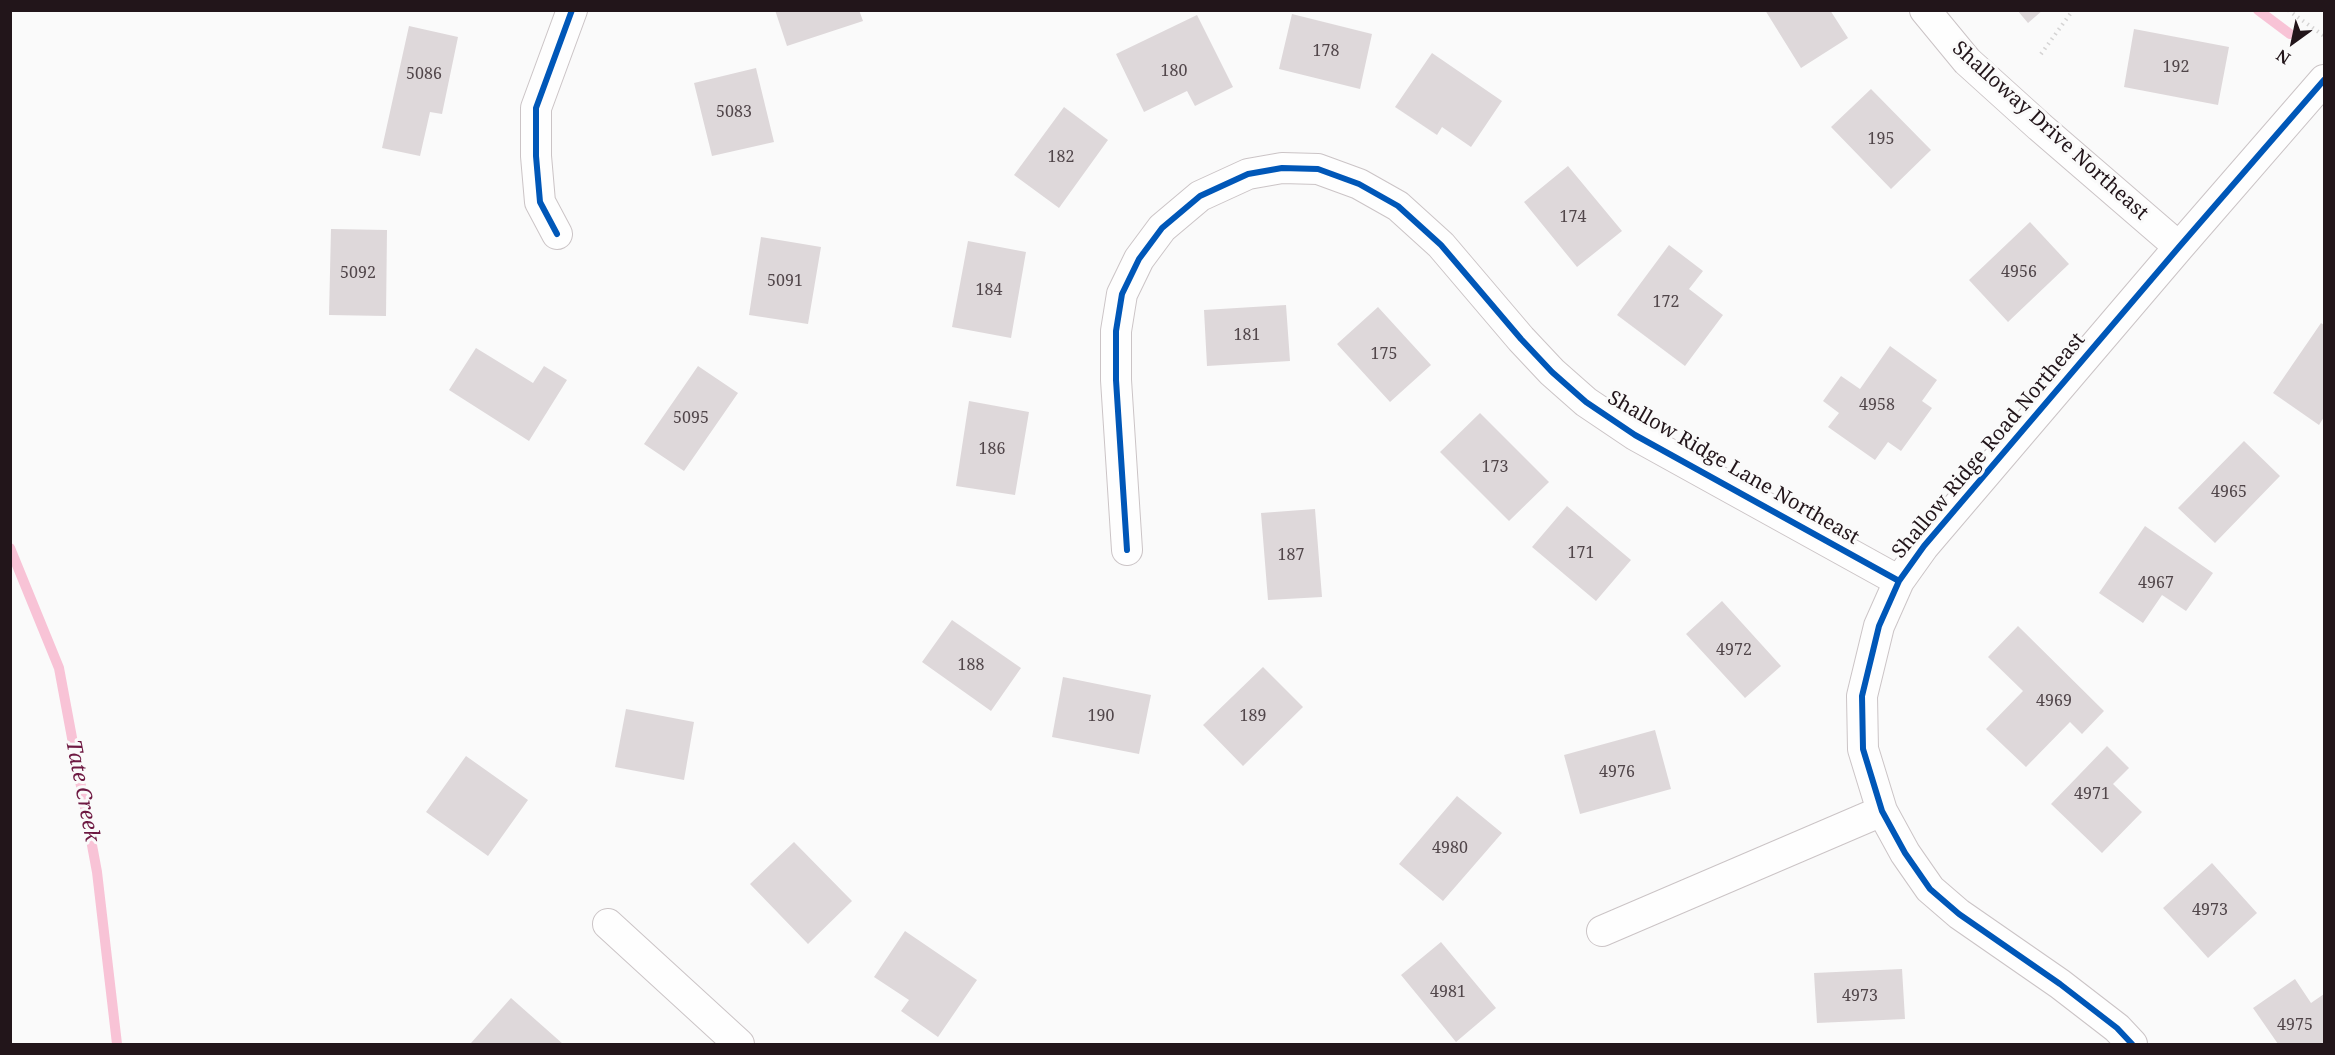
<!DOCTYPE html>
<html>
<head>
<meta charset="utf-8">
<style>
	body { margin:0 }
	#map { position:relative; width:2335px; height:1055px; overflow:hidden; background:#fafafa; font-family:"Noto Serif",serif }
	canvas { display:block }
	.frame { position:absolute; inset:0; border:12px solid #22151a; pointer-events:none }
	.north { position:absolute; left:2263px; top:12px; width:60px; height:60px; -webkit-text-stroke:4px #fafafa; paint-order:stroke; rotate:213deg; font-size:16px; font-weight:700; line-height:24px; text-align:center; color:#22151a }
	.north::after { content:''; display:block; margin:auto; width:21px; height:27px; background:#22151a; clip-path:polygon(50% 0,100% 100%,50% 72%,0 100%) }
</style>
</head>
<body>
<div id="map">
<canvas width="2335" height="1055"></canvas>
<div class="frame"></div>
<div class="north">N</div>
</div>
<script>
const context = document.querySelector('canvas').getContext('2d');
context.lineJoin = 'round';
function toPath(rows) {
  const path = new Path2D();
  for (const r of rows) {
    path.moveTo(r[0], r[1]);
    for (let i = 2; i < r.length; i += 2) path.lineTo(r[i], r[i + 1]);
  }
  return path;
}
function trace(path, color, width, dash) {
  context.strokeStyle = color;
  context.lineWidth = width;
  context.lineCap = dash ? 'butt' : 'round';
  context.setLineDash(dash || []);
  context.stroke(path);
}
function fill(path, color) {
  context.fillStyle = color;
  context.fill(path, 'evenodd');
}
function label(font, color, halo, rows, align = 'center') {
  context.font = font + ' "Noto Serif",serif';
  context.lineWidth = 6;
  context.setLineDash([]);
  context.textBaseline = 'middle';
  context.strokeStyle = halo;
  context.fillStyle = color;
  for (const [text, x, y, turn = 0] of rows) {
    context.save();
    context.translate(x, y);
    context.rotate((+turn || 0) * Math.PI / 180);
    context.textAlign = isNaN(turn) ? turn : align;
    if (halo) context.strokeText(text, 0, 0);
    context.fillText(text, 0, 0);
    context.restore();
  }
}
const stream = toPath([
	[2258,10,2290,34],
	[10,548,59,668,97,872,117,1044]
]);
const building = toPath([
	[775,10,859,10,863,21,787,46],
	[1765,10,1830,10,1848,38,1801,68],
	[2017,10,2043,10,2028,23],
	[1292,14,1372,34,1360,89,1279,69],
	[1197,15,1233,87,1195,106,1187,91,1144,112,1116,54],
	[409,26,458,37,442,114,430,112,420,156,382,148],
	[2134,29,2229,47,2218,105,2124,87],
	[1432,53,1502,101,1471,147,1442,127,1437,135,1395,107],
	[756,68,774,142,712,156,694,83],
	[1871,89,1931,150,1891,189,1831,127],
	[1064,107,1108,140,1059,208,1014,175],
	[1568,166,1622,231,1577,267,1524,202],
	[2030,222,2069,264,2008,322,1969,280],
	[331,229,387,230,386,316,329,315],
	[761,237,821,247,808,324,749,315],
	[968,241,1026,252,1011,338,952,327],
	[1669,245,1703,271,1689,289,1723,315,1685,366,1617,315],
	[1286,305,1290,361,1207,366,1204,310],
	[1378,307,1431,365,1390,402,1337,344],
	[2321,323,2324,325,2324,417,2319,425,2273,393],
	[1890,346,1937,380,1922,401,1932,408,1901,451,1888,442,1875,460,1828,427,1839,413,1823,401,1841,376,1860,389],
	[476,348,533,383,544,366,567,380,529,441,449,390],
	[698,366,738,393,684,471,644,444],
	[969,401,1029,412,1015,495,956,486],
	[1480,413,1549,482,1509,521,1440,452],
	[2244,441,2280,476,2215,543,2178,508],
	[1567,506,1631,560,1596,601,1532,547],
	[1315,509,1322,597,1268,600,1261,513],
	[2145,526,2213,573,2186,611,2162,595,2143,623,2099,593],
	[1722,601,1781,666,1745,698,1686,634],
	[952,620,1021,668,991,711,922,662],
	[2018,626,2104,711,2082,734,2070,722,2026,767,1986,729,2023,691,1988,657],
	[1263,667,1303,707,1243,766,1203,725],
	[1063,677,1151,695,1139,754,1052,737],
	[626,709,694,722,684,780,615,767],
	[1655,730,1671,789,1580,814,1564,755],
	[2107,746,2129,768,2113,784,2142,812,2102,853,2051,804],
	[466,756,528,800,488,856,426,812],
	[1457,796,1502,833,1443,901,1399,864],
	[794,842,852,901,808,944,750,884],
	[2212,863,2257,913,2208,958,2163,908],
	[905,931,977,980,938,1037,901,1011,909,1000,874,977],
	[1441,942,1496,1008,1456,1042,1401,975],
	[1902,969,1905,1019,1817,1023,1814,973],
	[2295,979,2311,1003,2324,994,2324,1043,2322,1044,2278,1044,2253,1008],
	[511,998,563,1044,473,1044,471,1043]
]);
const path = toPath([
	[2288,10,2324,36],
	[2041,54,2073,10]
]);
const minor = toPath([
	[1925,10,1967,61,2040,127,2179,247],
	[557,234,540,202,536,156,536,108,572,10],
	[1127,550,1116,380,1116,331,1122,294,1139,259,1162,228,1200,196,1248,174,1282,168,1318,169,1359,184,1398,206,1441,245,1521,339,1552,372,1586,402,1635,435,1899,581],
	[608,924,739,1044],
	[1602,931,1882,811],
	[2132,1044,2117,1028,2060,984,1959,914,1930,889,1905,853,1882,811,1863,749,1862,696,1879,626,1899,581,1924,546,2179,247,2324,80]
]);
const cycleway = toPath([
	[557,234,540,202,536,156,536,108,572,10],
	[1127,550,1116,380,1116,331,1122,294,1139,259,1162,228,1200,196,1248,174,1282,168,1318,169,1359,184,1398,206,1441,245,1521,339,1552,372,1586,402,1635,435,1899,581],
	[2132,1044,2117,1028,2060,984,1959,914,1930,889,1905,853,1882,811,1863,749,1862,696,1879,626,1899,581,1924,546,2179,247,2324,80]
]);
const numberNames = [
	["178",1326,51],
	["192",2176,67],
	["180",1174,71],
	["5086",424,74],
	["5083",734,112],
	["195",1881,139],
	["182",1061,157],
	["174",1573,217],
	["4956",2019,272],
	["5092",358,273],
	["5091",785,281],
	["184",989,290],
	["172",1666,302],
	["181",1247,335],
	["175",1384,354],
	["4958",1877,405],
	["5095",691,418],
	["186",992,449],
	["173",1495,467],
	["4965",2229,492],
	["171",1581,553],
	["187",1291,555],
	["4967",2156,583],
	["4972",1734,650],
	["188",971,665],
	["4969",2054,701],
	["190",1101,716],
	["189",1253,716],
	["4976",1617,772],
	["4971",2092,794],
	["4980",1450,848],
	["4973",2210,910],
	["4981",1448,992],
	["4973",1860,996],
	["4975",2295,1025]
];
const streetNames = [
	["Shalloway Drive Northeast",2050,131,42],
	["Shallow Ridge Road Northeast",1989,446,-50],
	["Shallow Ridge Lane Northeast",1733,468,30]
];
const waterNames = [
	["Tate Creek",82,791,79]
];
trace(stream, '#f8c3d6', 10);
fill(building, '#ded8da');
trace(minor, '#cbc4c6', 32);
trace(path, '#d5d4d4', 4, [1.5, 4.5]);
trace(minor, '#fefefe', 30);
trace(cycleway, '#0057b8', 6);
label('16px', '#51464a', null, numberNames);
label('20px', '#22151a', '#fafafa', streetNames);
label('italic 21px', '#6e1942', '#fafafa', waterNames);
</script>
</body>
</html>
